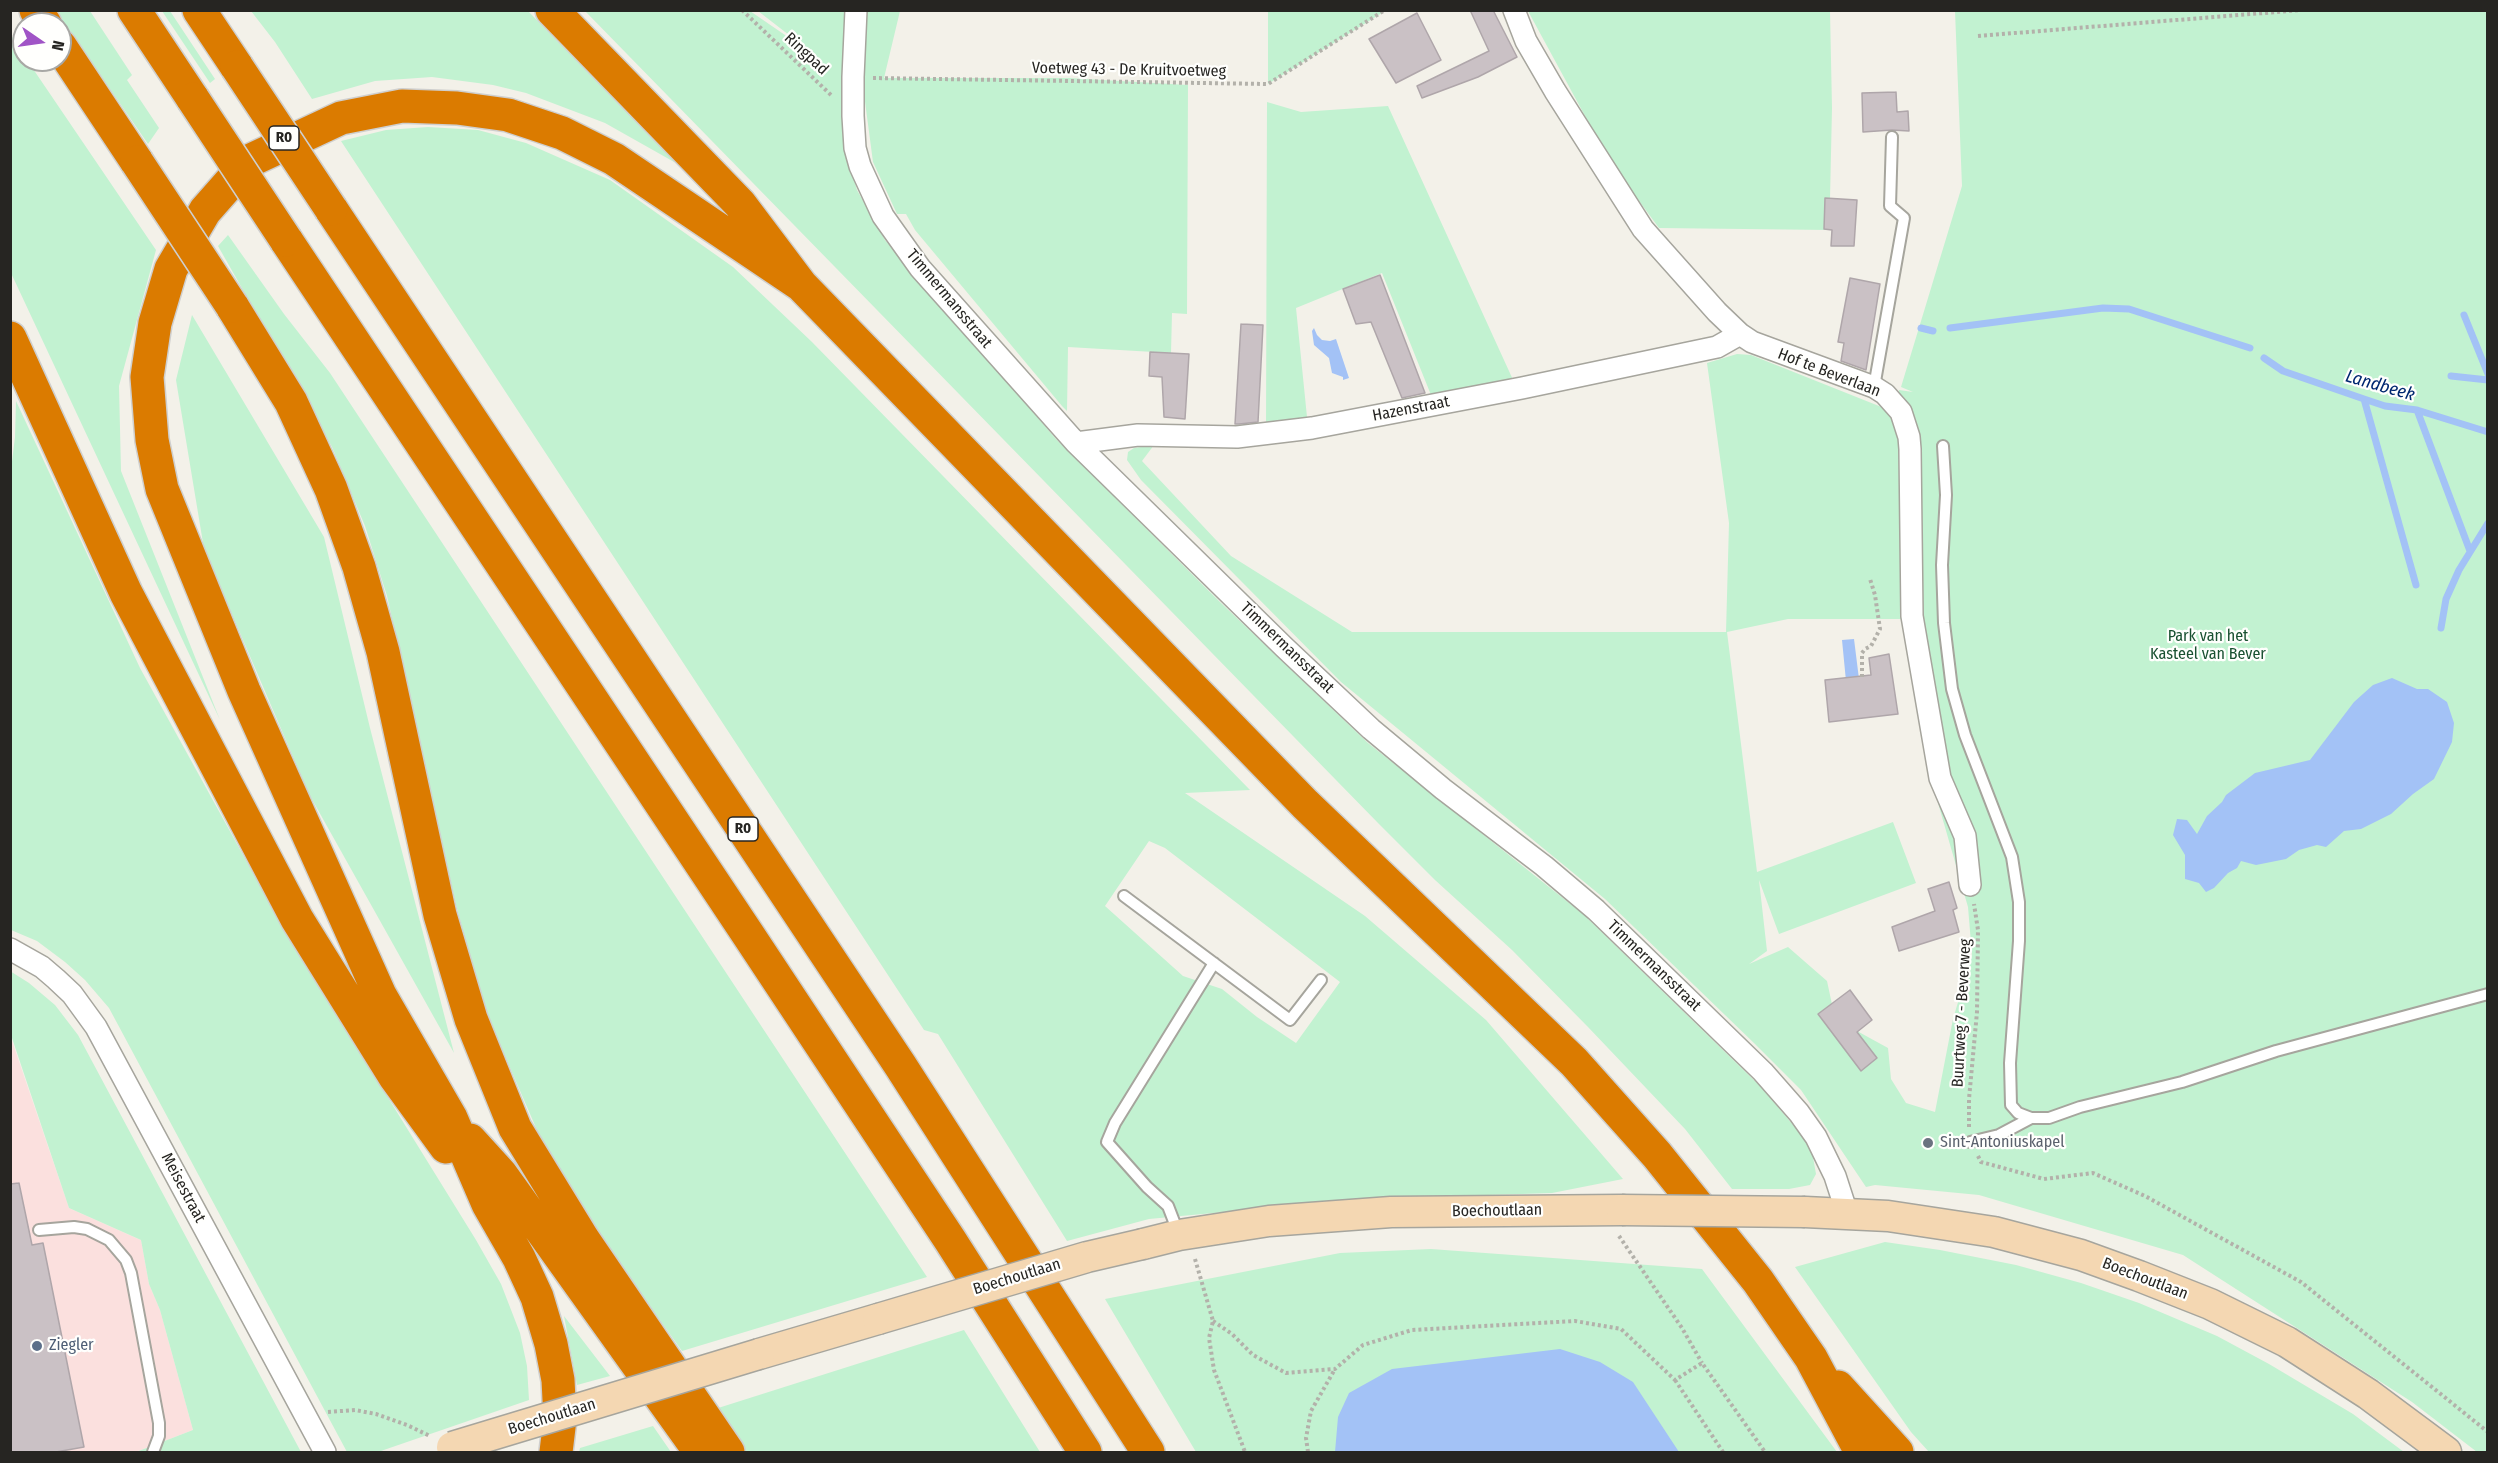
<!DOCTYPE html>
<html>
<head>
<meta charset="utf-8">
<style>
	body { margin:0 }
	#map { position:relative; width:2498px; height:1463px; overflow:hidden; background:#f3f1e9; font-family:"Fira Sans Condensed",sans-serif }
	canvas { display:block }
	.frame { position:absolute; inset:0; border:12px solid #262522; pointer-events:none }
	.north { position:absolute; left:12px; top:12px; width:60px; height:60px; box-sizing:border-box; background:#fffffd; border:2px solid #a8a8a5; border-radius:50%; rotate:103deg; font-size:16px; font-weight:700; line-height:24px; text-align:center; color:#262522 }
	.north::after { content:''; display:block; margin:auto; width:21px; height:27px; background:#a054c6; clip-path:polygon(50% 0,100% 100%,50% 72%,0 100%) }
</style>
</head>
<body>
<div id="map">
<canvas width="2498" height="1463"></canvas>
<div class="frame"></div>
<div class="north">N</div>
</div>
<script>
const context = document.querySelector('canvas').getContext('2d');
context.lineJoin = 'round';
function fill(path, color) {
  context.fillStyle = color;
  context.fill(path, 'evenodd');
}
function toPath(rows) {
  const path = new Path2D();
  for (const r of rows) {
    path.moveTo(r[0], r[1]);
    for (let i = 2; i < r.length; i += 2) path.lineTo(r[i], r[i + 1]);
  }
  return path;
}
function trace(path, color, width, dash) {
  context.strokeStyle = color;
  context.lineWidth = width;
  context.lineCap = dash ? 'butt' : 'round';
  context.setLineDash(dash || []);
  context.stroke(path);
}
function label(font, color, halo, rows, align = 'center') {
  context.font = font + ' "Fira Sans Condensed",sans-serif';
  context.lineWidth = 4.5;
  context.setLineDash([]);
  context.textBaseline = 'middle';
  context.strokeStyle = halo;
  context.fillStyle = color;
  for (const [text, x, y, turn = 0] of rows) {
    context.save();
    context.translate(x, y);
    context.rotate((+turn || 0) * Math.PI / 180);
    context.textAlign = isNaN(turn) ? turn : align;
    if (halo) context.strokeText(text, 0, 0);
    context.fillText(text, 0, 0);
    context.restore();
  }
}
const commercial = toPath([
	[10,1035,69,1208,141,1240,149,1284,160,1310,193,1430,136,1452,11,1452]
]);
const green = toPath([
	[56,11,90,11,132,75,127,80,159,128,148,144],
	[162,11,170,11,215,79,210,83],
	[251,11,528,11,662,148,683,167,605,123,526,93,493,85,432,77,375,81,312,99,275,42],
	[585,11,750,11,820,59,758,11,847,11,842,72,843,122,851,170,857,190,885,240,1056,439,1221,603,1368,743,1583,914,1760,1086,1811,1146,1816,1174,1810,1185,1789,1189,1732,1189,1685,1129,1588,1027,1512,950,1435,880,1378,823],
	[866,11,900,11,884,78,1069,78,1188,85,1187,314,1172,313,1171,353,1068,347,1067,411,1062,406,915,230,906,214,897,214,873,162,862,79],
	[1268,11,1268,10,1385,11,1268,84],
	[1528,11,1830,11,1832,108,1830,199,1825,199,1824,229,1829,230,1659,228,1625,182,1591,127],
	[1955,11,2487,11,2487,1452,2477,1452,2412,1402,2183,1255,1979,1195,1875,1185,1866,1187,1801,1090,1755,1044,1605,899,1341,682,1141,480,1127,460,1128,452,1134,448,1154,445,1142,461,1231,556,1352,632,1726,632,1729,523,1707,363,1737,354,1751,355,1889,410,1896,419,1899,390,1913,392,1901,387,1962,186],
	[1901,518,1936,796,1968,907,1972,955,1953,1019,1935,1112,1906,1103,1891,1079,1888,1048,1857,1031,1833,1009,1827,981,1788,947,1749,964,1767,951,1759,880,1779,934,1916,883,1893,822,1757,872,1727,632,1788,619,1903,619],
	[11,35,24,55,24,60,27,60,156,250,119,386,121,471,220,720,11,273],
	[1267,102,1301,112,1388,106,1514,382,1431,395,1382,273,1296,308,1307,417,1266,425],
	[428,127,478,130,526,143,610,180,733,267,812,342,1250,790,1185,793,1365,916,1486,1020,1623,1179,1552,1193,1364,1199,1149,1219,1067,1241,938,1034,924,1030,341,141,386,130],
	[1149,841,1165,848,1340,982,1296,1043,1257,1017,1222,989,1183,976,1105,906],
	[228,235,284,314,330,373,927,1277,682,1351,604,1242,540,1137,485,1010,456,905,387,596,365,526,332,447,218,246],
	[192,315,324,537,370,728,454,1053,309,794,204,549,176,380],
	[16,401,140,668,285,931,476,1240,501,1284,520,1333,527,1366,529,1400,378,1452,347,1452,109,1008,85,980,65,962,37,941,11,930,10,478,15,437],
	[10,971,29,983,55,1005,78,1035,301,1452,136,1452,193,1430,160,1310,149,1284,141,1240,69,1208,11,1035],
	[1885,1242,1940,1250,2016,1265,2081,1283,2139,1303,2217,1336,2269,1364,2353,1414,2404,1452,1929,1452,1911,1432,1795,1267],
	[1431,1249,1702,1269,1837,1452,1196,1452,1105,1299,1340,1253],
	[564,1316,610,1376,577,1385],
	[964,1330,1040,1452,745,1452,715,1409],
	[653,1426,671,1452,579,1452,580,1448]
]);
const water = toPath([
	[1314,328,1317,335,1322,340,1330,341,1336,339,1349,378,1343,380,1343,377,1332,373,1329,358,1314,345,1312,331],
	[1854,639,1859,679,1846,681,1842,640],
	[2392,678,2417,689,2428,689,2447,702,2454,723,2452,742,2434,779,2413,794,2391,814,2361,829,2344,831,2326,847,2317,845,2299,850,2286,859,2256,865,2241,861,2237,868,2228,873,2214,888,2206,892,2199,883,2185,879,2185,855,2173,835,2177,819,2187,820,2197,834,2207,816,2222,802,2226,795,2255,773,2310,760,2354,702,2373,685],
	[1560,1349,1600,1362,1633,1382,1679,1452,1335,1452,1338,1417,1349,1393,1392,1369]
]);
const stream = toPath([
	[2464,315,2488,374],
	[1921,328,1933,331],
	[1950,328,2103,308,2129,309,2250,348],
	[2264,358,2283,371,2364,399,2385,406,2417,410,2488,432],
	[2451,376,2488,380],
	[2364,399,2416,585],
	[2417,410,2470,551],
	[2441,628,2446,599,2459,570,2488,523]
]);
const building = toPath([
	[1470,10,1493,10,1517,57,1478,77,1422,98,1417,86,1489,51,1470,10],
	[1417,13,1441,60,1396,83,1369,39,1417,13],
	[1896,92,1897,112,1908,111,1909,131,1892,130,1863,132,1862,93,1896,92],
	[1825,198,1857,200,1854,246,1831,246,1832,230,1824,229,1825,198],
	[1380,275,1425,393,1402,398,1371,322,1356,324,1343,289,1380,275],
	[1850,278,1880,284,1866,370,1841,361,1844,343,1838,342,1850,278],
	[1241,324,1263,325,1258,422,1239,424,1235,424,1241,324],
	[1150,352,1189,354,1185,419,1164,417,1162,377,1149,376,1150,352],
	[1889,654,1898,714,1829,722,1825,680,1871,675,1869,658,1889,654],
	[1949,882,1957,908,1953,910,1959,932,1899,951,1892,927,1935,911,1928,889,1949,882],
	[1850,990,1872,1020,1857,1032,1877,1058,1861,1071,1818,1014,1850,990],
	[19,1183,32,1245,43,1243,84,1447,56,1452,10,1452,10,1184,19,1183]
]);
const path = toPath([
	[742,10,831,95],
	[1978,36,2301,10],
	[873,78,1268,84,1385,10],
	[1862,677,1862,653,1865,649,1871,646,1880,629,1875,595,1870,579],
	[1969,1127,1969,1099,1977,1012,1978,930,1974,904],
	[1978,1156,1981,1162,2044,1179,2093,1173,2145,1196,2301,1282,2488,1432],
	[1619,1236,1682,1328,1702,1363],
	[1195,1259,1213,1321,1209,1338,1214,1370,1245,1452],
	[1213,1321,1232,1334,1253,1355,1286,1373,1335,1369,1363,1345,1412,1330,1575,1321,1621,1329,1675,1380,1702,1363,1765,1452],
	[1675,1380,1723,1452],
	[328,1412,355,1410,376,1414,407,1425,430,1436],
	[1308,1452,1306,1438,1311,1411,1335,1369]
]);
const service = toPath([
	[1874,387,1904,218,1890,206,1892,137],
	[1943,446,1946,495,1942,565,1944,623,1952,689,1965,735,2012,857,2019,902,2019,941,2010,1063,2011,1105,2018,1113,2031,1118,2049,1118,2080,1107,2182,1082,2276,1051,2488,994],
	[1124,896,1290,1020,1321,980],
	[1970,1142,1999,1135,2031,1118],
	[39,1230,74,1227,87,1229,109,1240,126,1260,131,1273,159,1423,159,1436,153,1452],
	[1178,1232,1168,1206,1147,1187,1107,1142,1115,1123,1214,963]
]);
const minor = toPath([
	[856,10,853,77,853,116,855,148,860,166,883,216,920,268,1076,443,1284,647,1371,729,1443,789,1544,866,1596,910,1763,1072,1799,1113,1816,1137,1835,1176,1847,1213],
	[1514,10,1526,41,1555,91,1643,229,1717,312,1740,334,1752,342,1874,387,1885,394,1901,412,1909,437,1910,449,1912,616,1940,778,1965,836,1970,885],
	[1076,443,1138,435,1237,437,1312,428,1522,388,1717,347,1740,334],
	[10,949,42,967,56,979,72,994,96,1027,325,1452]
]);
const secondary = toPath([
	[1805,1212,1888,1216,1994,1232,2081,1255,2139,1276,2210,1304,2287,1342,2368,1394,2446,1452],
	[1143,1244,1179,1235,1269,1221,1391,1212,1622,1210],
	[759,1354,878,1319]
]);
const motorway = toPath([
	[36,10,45,24],
	[134,10,193,99],
	[199,10,237,67],
	[552,10,740,204,801,285,1305,804,1574,1062,1657,1155,1758,1281,1811,1358,1861,1452],
	[60,46,137,162],
	[331,209,900,1065,1148,1452],
	[286,240,749,936,950,1240,1085,1452],
	[232,306,291,402,331,489,359,567,383,652,440,915,471,1019,515,1128,583,1239,728,1452],
	[10,338,126,593,297,919,395,1077,446,1147],
	[470,1140,501,1174,700,1452],
	[1838,1387,1897,1452],
	[556,1452,560,1419,558,1380,551,1344,537,1297,519,1258,488,1204,451,1118,380,995,244,691,162,489,152,440,147,377,155,323,171,269,205,211,249,161,341,118,402,106,457,108,508,115,562,133,614,159,801,285]
]);
const secondaryBridge = toPath([
	[1622,1210,1805,1212],
	[878,1319,1087,1257,1143,1244],
	[452,1447,759,1354]
]);
const motorwayBridge = toPath([
	[237,67,331,209],
	[193,99,286,240],
	[137,162,232,306]
]);
const markers = [
	[1928,1143,6,"#6b7280"],
	[37,1346,6,"#5c6f8a"]
];
const shields = [
	[284,138,30],
	[743,829,30]
];
const shieldNames = [
	["R0",284,138],
	["R0",743,829]
];
const streetNames = [
	["Ringpad",806,54,43],
	["Voetweg 43 - De Kruitvoetweg",1129,70,1],
	["Timmermansstraat",949,299,50],
	["Hof te Beverlaan",1829,373,21],
	["Hazenstraat",1411,409,-11],
	["Timmermansstraat",1287,648,44],
	["Timmermansstraat",1654,966,44],
	["Buurtweg 7 - Beverweg",1962,1013,-87],
	["Meisestraat",183,1188,62],
	["Boechoutlaan",1497,1211,-1],
	["Boechoutlaan",1017,1277,-17],
	["Boechoutlaan",2145,1279,21],
	["Boechoutlaan",552,1417,-17]
];
const parkNames = [
	["Park van het",2208,637],
	["Kasteel van Bever",2208,655]
];
const worshipNames = [
	["Sint-Antoniuskapel",1940,1143]
];
const serviceNames = [
	["Ziegler",49,1346]
];
const waterNames = [
	["Landbeek",2380,386,16]
];
fill(commercial, '#fbe0de');
fill(green, '#c2f2d1');
fill(water, '#a3c2f6');
trace(stream, '#a3c2f6', 7);
fill(building, '#cac1c5');
trace(building, '#afa6aa', 1.5);
trace(service, '#a6a59d', 14);
trace(minor, '#a6a59d', 24);
trace(secondary, '#a6a59d', 33);
trace(motorway, '#cfcfce', 36);
trace(path, '#b3b1aa', 4, [3, 3]);
trace(service, '#fff', 10);
trace(minor, '#fff', 21);
trace(secondary, '#f4d7b2', 30);
trace(motorway, '#db7b00', 33);
trace(secondaryBridge, '#a6a59d', 33, []);
trace(motorwayBridge, '#cfcfce', 36, []);
trace(secondaryBridge, '#f4d7b2', 30);
trace(motorwayBridge, '#db7b00', 33);
for (const [x, y, r, color] of markers) {
  const dot = new Path2D();
  dot.arc(x, y, r, 0, 2 * Math.PI);
  context.fillStyle = color;
  context.fill(dot);
  trace(dot, '#fffffd', 2);
}
for (const [x, y, w] of shields) {
  const box = new Path2D();
  box.roundRect(x - w / 2, y - 12, w, 24, 4.5);
  context.fillStyle = '#fffffd';
  context.fill(box);
  trace(box, '#262522', 1.5);
}
label('bold 15px', '#262522', null, shieldNames);
label('16px', '#262522', '#fffffd', streetNames);
label('16px', '#195131', '#fffffd', parkNames);
label('16px', '#5b616d', '#fffffd', worshipNames, 'left');
label('16px', '#4e5e75', '#fffffd', serviceNames, 'left');
label('italic 18px', '#002870', '#fffffd', waterNames);
</script>
</body>
</html>
